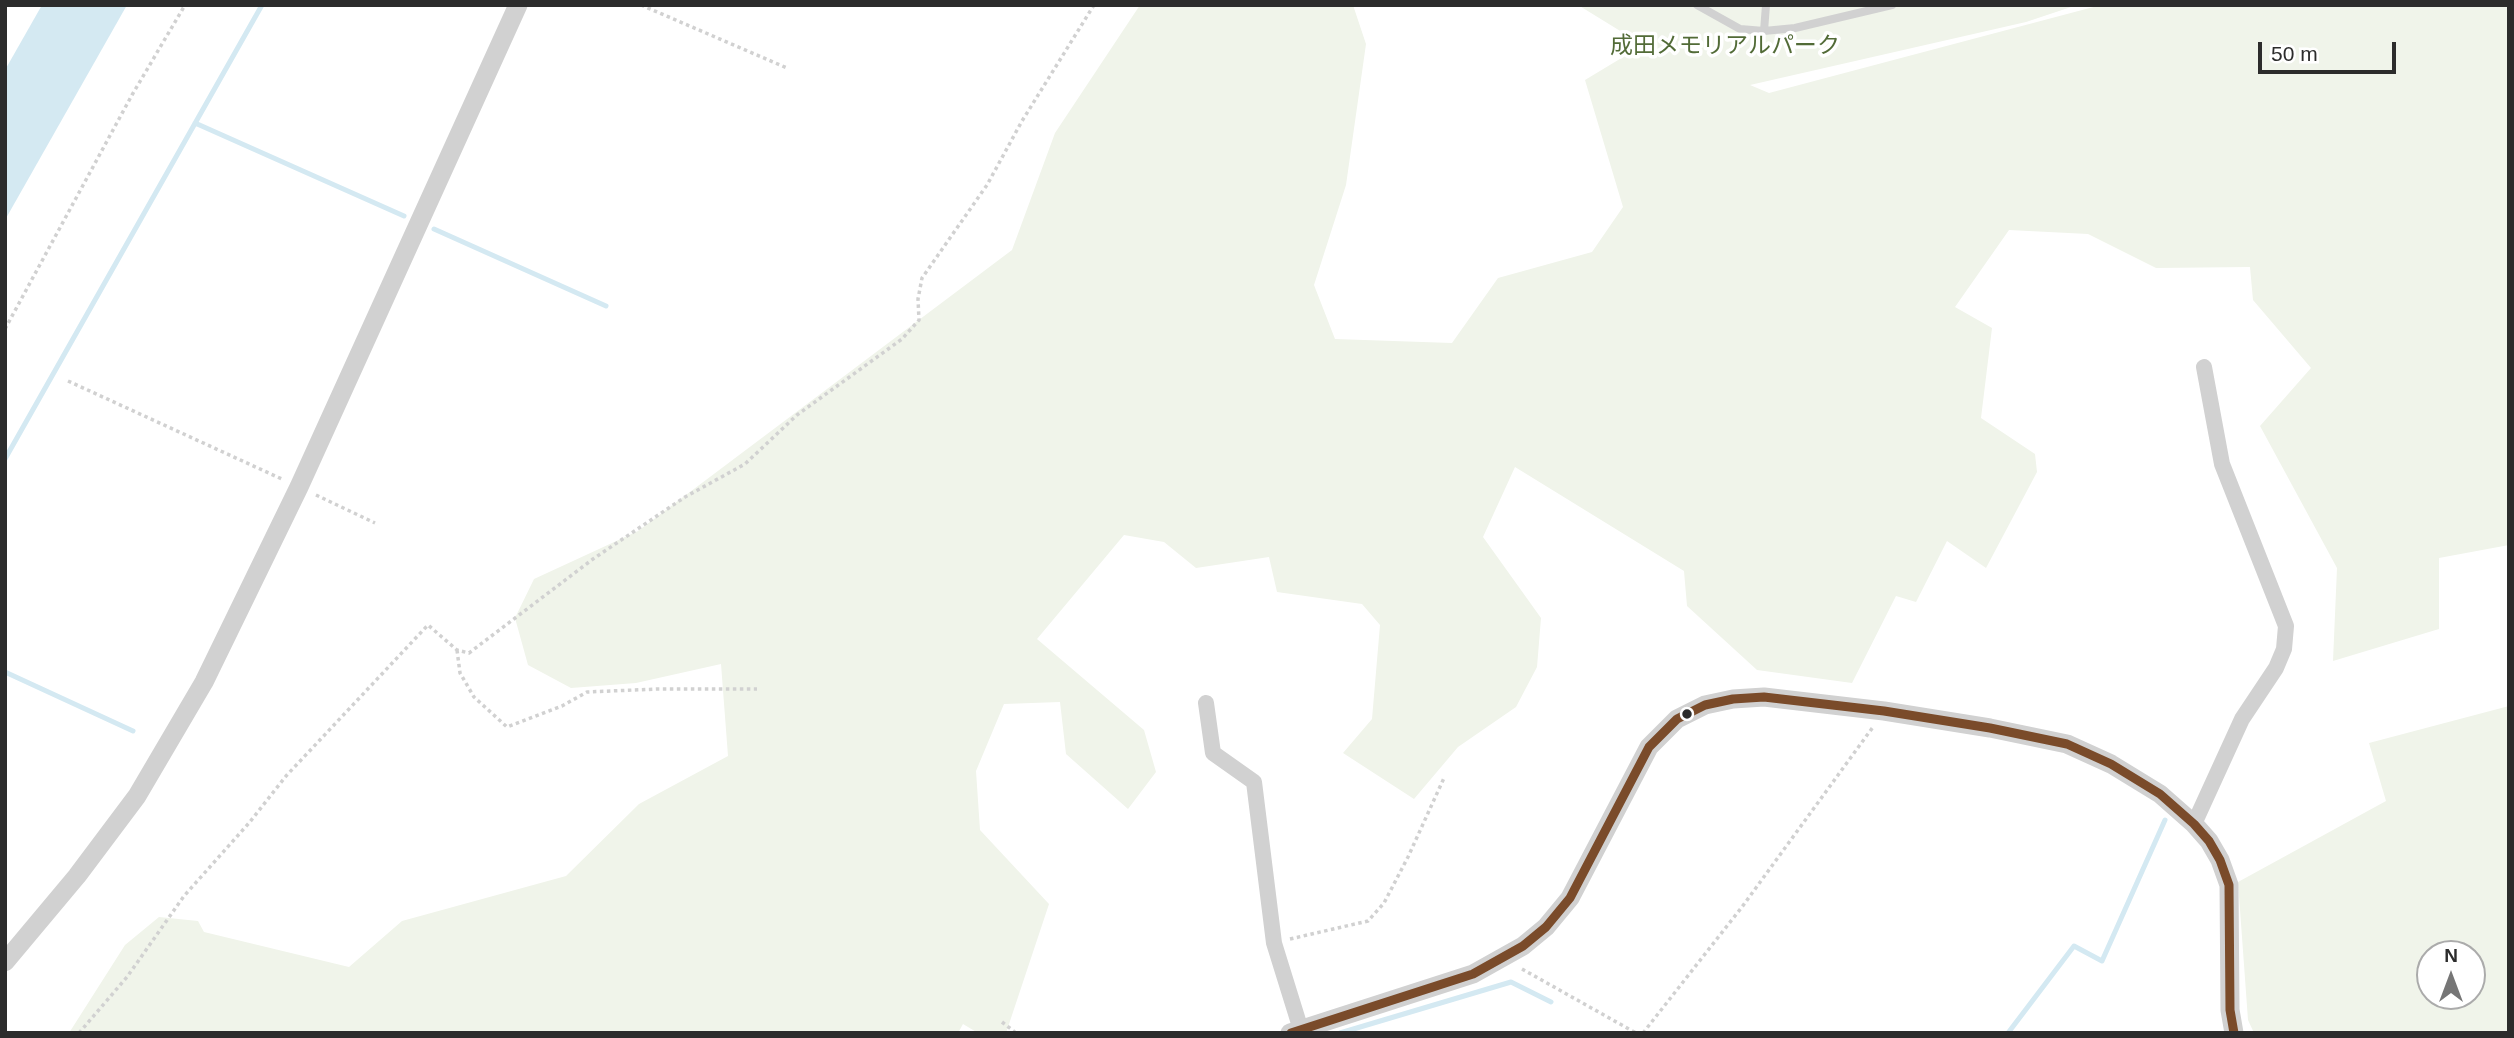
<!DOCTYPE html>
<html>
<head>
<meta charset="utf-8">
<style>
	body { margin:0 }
	#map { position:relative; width:2514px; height:1038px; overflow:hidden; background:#fff; font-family:Helvetica,sans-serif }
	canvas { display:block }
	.frame { position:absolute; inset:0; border:7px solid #2c2c2c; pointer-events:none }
	.north { position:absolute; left:2416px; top:940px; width:70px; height:70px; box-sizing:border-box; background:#fff; border:2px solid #ababab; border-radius:50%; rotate:0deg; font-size:19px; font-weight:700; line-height:28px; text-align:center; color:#2c2c2c }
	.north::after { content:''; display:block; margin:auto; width:24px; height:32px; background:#767676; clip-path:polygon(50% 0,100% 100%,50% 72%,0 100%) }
	.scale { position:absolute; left:2258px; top:42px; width:138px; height:32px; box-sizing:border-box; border:4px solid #2c2c2c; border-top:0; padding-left:9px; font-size:21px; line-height:24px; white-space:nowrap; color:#2c2c2c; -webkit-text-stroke:5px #fff; paint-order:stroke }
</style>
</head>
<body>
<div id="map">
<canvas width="2514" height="1038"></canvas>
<div class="frame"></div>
<div class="north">N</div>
<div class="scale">50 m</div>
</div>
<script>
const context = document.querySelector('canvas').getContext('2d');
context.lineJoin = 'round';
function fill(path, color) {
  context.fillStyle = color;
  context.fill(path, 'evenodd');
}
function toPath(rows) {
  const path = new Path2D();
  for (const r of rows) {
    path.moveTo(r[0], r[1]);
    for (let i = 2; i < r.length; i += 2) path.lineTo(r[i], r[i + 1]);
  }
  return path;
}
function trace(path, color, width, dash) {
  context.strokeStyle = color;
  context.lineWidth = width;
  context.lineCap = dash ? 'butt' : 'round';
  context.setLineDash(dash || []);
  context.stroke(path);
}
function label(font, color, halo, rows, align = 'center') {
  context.font = font + ' Helvetica,"Noto Sans JP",sans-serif';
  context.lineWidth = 7;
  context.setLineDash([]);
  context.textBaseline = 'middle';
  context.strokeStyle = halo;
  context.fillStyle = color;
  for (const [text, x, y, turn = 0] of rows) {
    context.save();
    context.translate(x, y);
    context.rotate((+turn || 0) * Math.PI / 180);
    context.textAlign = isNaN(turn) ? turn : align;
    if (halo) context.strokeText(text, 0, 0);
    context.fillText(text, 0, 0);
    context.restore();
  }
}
const green = toPath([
	[1140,5,1353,5,1366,44,1346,185,1314,285,1335,339,1452,343,1498,278,1592,252,1623,207,1585,80,1643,45,1578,5,2077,5,2026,22,1750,85,1769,93,2101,5,2509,5,2509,545,2439,558,2439,629,2333,661,2337,568,2260,426,2311,368,2253,300,2250,267,2156,268,2088,234,2009,230,1955,307,1992,328,1981,418,2035,454,2037,472,1986,568,1947,541,1916,602,1896,596,1852,683,1757,670,1687,606,1684,571,1515,467,1483,537,1541,618,1537,667,1516,707,1458,747,1414,799,1343,753,1372,719,1380,625,1362,604,1277,592,1269,557,1196,568,1164,542,1124,535,1037,639,1144,730,1156,772,1128,809,1066,754,1060,702,1004,704,976,771,980,830,1049,904,1006,1033,978,1033,963,1024,958,1033,69,1033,125,945,159,917,198,921,204,932,349,967,402,921,566,876,639,804,728,756,721,664,636,683,571,688,528,665,515,618,534,579,638,531,1012,250,1055,133],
	[2509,706,2509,1033,2254,1033,2248,1020,2238,882,2386,801,2369,743],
	[2472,954,2472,996,2430,996,2430,954]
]);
const water = toPath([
	[42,5,127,5,5,220,5,70]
]);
const stream = toPath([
	[195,123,404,216],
	[434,229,606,306],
	[5,459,262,5],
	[5,672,133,731],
	[1340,1033,1511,982,1551,1002],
	[2008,1033,2074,946,2102,961,2165,820]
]);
const path = toPath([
	[641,5,787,68],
	[5,329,132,95,185,5],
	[68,381,284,480],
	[316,495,375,523],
	[457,650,460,673,474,697,507,727,562,706,587,692,658,689,757,689],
	[1290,939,1368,921,1384,903,1408,857,1444,778],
	[1522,969,1636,1033],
	[1002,1022,1016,1033],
	[79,1033,127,977,184,896,249,823,286,776,428,625,457,650,469,653,593,559,685,497,745,464,797,415,902,339,919,320,918,299,922,278,987,185,1022,121,1094,5],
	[1643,1033,1742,907,1873,727]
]);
const service = toPath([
	[1697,5,1740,29,1764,31,1795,28,1892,5],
	[1764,31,1766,5]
]);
const minor = toPath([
	[1206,703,1213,753,1254,782,1274,943,1301,1030],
	[2194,824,2242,719,2276,668,2284,649,2286,626,2222,464,2204,367]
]);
const tertiary = toPath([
	[5,962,77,876,137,796,204,682,299,487,518,5],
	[1290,1033,1473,974,1523,946,1546,927,1570,898,1649,747,1677,719,1705,705,1733,699,1764,697,1884,711,1990,728,2067,744,2111,764,2160,794,2194,824,2209,841,2220,860,2229,885,2230,1010,2234,1033]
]);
const bus1 = toPath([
	[1291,1033,1473,974,1523,946,1546,927,1570,898,1649,747,1677,719,1705,705,1733,699,1764,697,1884,711,1990,728,2067,744,2111,764,2160,794,2194,824,2209,841,2220,860,2229,885,2230,1010,2234,1033]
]);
const markers = [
	[1687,714,6,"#2c2c2c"]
];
const parkNames = [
	["成田メモリアルパーク",1725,47]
];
fill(green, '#f0f4ea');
fill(water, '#d4e9f2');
trace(stream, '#d4e9f2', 5);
trace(path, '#d1d1d1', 3.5, [3.5, 3.5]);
trace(service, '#d1d1d1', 8);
trace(minor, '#d1d1d1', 16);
trace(tertiary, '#d1d1d1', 19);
trace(bus1, '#7a4b2a', 9);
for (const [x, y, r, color] of markers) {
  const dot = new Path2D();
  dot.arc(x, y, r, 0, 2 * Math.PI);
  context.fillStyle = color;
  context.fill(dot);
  trace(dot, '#fff', 2.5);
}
label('23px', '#526b37', '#fff', parkNames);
</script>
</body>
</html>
